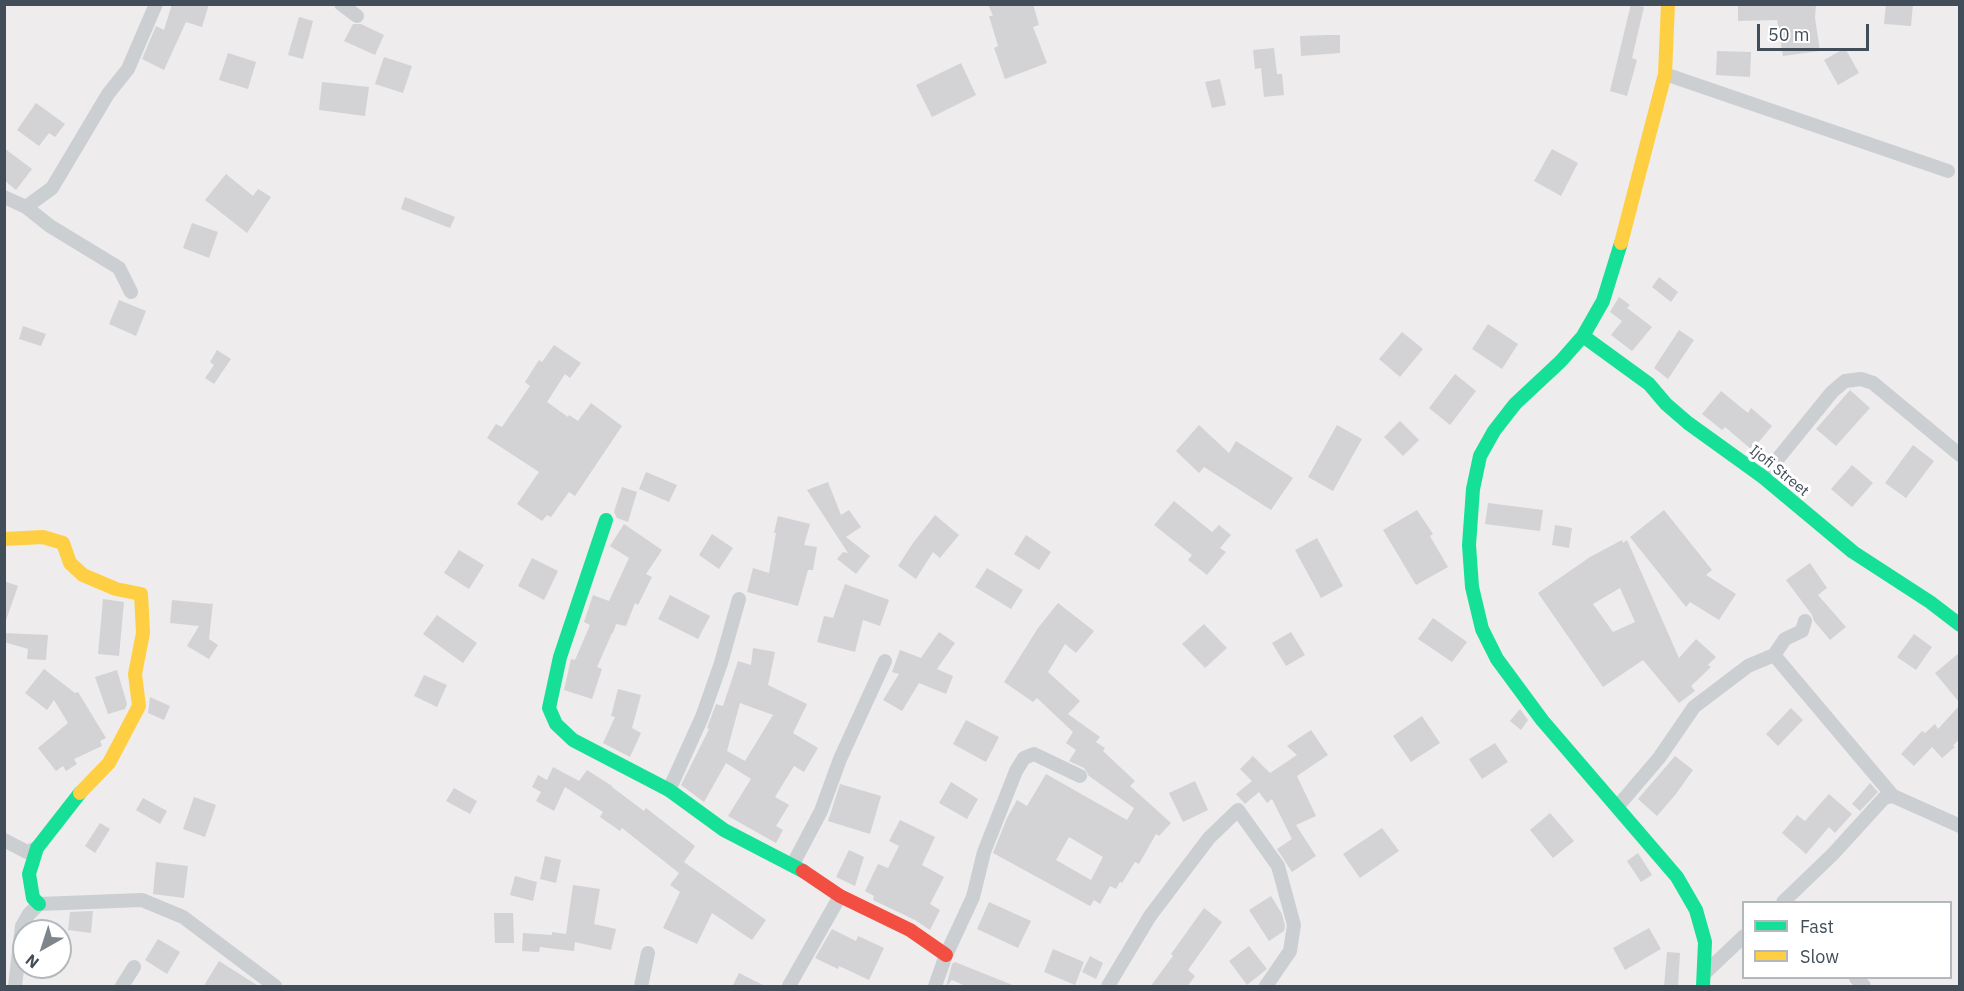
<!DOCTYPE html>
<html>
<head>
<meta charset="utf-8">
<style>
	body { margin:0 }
	#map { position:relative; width:1964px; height:991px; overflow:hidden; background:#eeecec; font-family:"IBM Plex Sans",sans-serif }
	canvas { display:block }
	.frame { position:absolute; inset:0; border:6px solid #424d5a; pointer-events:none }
	.legend { position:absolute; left:1742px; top:901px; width:210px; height:78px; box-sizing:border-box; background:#fff; border:2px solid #b3b8bd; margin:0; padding:8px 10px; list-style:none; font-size:18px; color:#424d5a }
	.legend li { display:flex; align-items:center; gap:12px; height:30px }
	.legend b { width:30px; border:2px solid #b3b8bd }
	.north { position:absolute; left:12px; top:919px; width:60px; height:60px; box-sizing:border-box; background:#fff; border:2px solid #b3b8bd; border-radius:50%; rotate:219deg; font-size:16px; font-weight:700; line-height:24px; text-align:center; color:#424d5a }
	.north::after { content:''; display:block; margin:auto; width:21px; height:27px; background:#7e858d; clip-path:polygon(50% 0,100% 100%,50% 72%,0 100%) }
	.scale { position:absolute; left:1757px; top:24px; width:112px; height:27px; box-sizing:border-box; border:3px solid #424d5a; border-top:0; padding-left:8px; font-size:18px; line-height:21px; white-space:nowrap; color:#424d5a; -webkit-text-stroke:4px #fff; paint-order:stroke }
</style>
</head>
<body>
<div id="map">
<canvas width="1964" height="991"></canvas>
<div class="frame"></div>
<ul class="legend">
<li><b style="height:8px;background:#16e098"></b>Fast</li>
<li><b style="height:8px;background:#ffcf43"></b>Slow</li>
</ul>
<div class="north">N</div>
<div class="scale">50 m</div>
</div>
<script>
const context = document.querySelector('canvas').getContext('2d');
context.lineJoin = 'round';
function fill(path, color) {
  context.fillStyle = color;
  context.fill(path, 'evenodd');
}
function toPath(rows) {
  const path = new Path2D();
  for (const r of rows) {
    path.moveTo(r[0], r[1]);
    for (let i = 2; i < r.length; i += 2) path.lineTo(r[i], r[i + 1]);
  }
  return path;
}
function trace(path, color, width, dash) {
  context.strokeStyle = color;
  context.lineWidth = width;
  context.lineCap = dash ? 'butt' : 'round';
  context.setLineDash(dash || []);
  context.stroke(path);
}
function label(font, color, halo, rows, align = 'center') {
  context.font = font + ' "IBM Plex Sans",sans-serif';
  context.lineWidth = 6;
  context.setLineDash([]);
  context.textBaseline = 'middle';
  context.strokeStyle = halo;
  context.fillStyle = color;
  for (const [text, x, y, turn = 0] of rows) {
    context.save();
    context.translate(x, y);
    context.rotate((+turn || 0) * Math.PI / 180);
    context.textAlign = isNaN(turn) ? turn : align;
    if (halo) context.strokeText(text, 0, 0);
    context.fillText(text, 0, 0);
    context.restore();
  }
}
const building = toPath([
	[172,4,209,4,202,27,186,22,164,70,142,59,156,26,164,30],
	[988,4,1033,4,1039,25,1033,27,1047,63,1005,79,994,48,998,46,989,16,993,16],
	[1631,4,1644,7,1632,58,1637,60,1627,96,1610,91],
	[1738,4,1816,4,1815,18,1820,51,1783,56,1777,20,1738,21],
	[1886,4,1913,4,1911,26,1884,24],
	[299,17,313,21,303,59,288,55],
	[353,24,361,24,384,35,375,55,344,41],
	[1327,35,1340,35,1340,53,1301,56,1300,36],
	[1274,48,1277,74,1282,74,1284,95,1264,97,1261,68,1255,69,1253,50],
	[1845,48,1859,73,1838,85,1824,60],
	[1717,51,1751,52,1750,77,1716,75],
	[228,53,256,62,248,89,219,80],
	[384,57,412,66,403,93,375,84],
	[961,63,976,95,932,117,916,85],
	[1220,79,1226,105,1212,108,1205,82],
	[322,82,369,87,365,116,319,110],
	[36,103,65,124,55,137,49,133,39,146,17,130],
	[4,148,32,169,16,190,4,180],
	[1552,149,1578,163,1561,196,1534,181],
	[226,174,253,196,258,189,271,197,247,233,205,200],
	[405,197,455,217,450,228,401,209],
	[192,223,218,232,209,258,183,248],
	[1659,277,1678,292,1671,302,1652,287],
	[1619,297,1630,305,1627,308,1652,327,1632,351,1611,335,1622,321,1610,312],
	[119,300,146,311,136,336,109,324],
	[1488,324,1518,344,1502,369,1472,349],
	[23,326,46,334,41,346,19,339],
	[1679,330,1694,340,1668,379,1654,368],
	[1402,332,1423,349,1400,377,1379,359],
	[554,345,581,363,570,378,565,374,547,402,568,417,569,415,578,421,591,403,622,426,575,496,569,492,551,517,547,515,542,521,517,504,539,472,487,438,496,424,502,427,530,386,525,382,539,360,542,362],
	[217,350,231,359,214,384,205,378,214,365,210,362],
	[1455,374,1476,391,1450,425,1429,408],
	[1850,390,1870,408,1836,446,1816,429],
	[1721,391,1748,413,1751,408,1772,426,1752,450,1725,427,1722,430,1702,414],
	[1400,421,1419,440,1403,456,1384,437],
	[1199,425,1229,453,1236,441,1293,478,1271,510,1204,467,1199,473,1176,451],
	[1337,425,1362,439,1333,491,1308,477],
	[1913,445,1934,461,1906,498,1885,483],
	[1852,465,1873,483,1852,507,1831,489],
	[646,472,677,485,669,502,639,489],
	[828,482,841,515,849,510,861,527,846,537,870,556,856,574,837,559,843,552,848,553,807,490],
	[622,487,637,492,628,522,617,518,614,512],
	[1174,501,1212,532,1219,525,1231,535,1220,548,1226,552,1207,575,1188,560,1192,555,1154,525],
	[1488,503,1543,510,1540,531,1485,524],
	[1417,510,1433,534,1430,536,1448,567,1416,585,1383,530],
	[1664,510,1712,570,1706,575,1736,594,1719,620,1690,602,1686,607,1630,537],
	[935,515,959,535,940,558,933,552,916,579,898,566,913,543],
	[778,516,810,524,804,545,817,547,813,570,808,570,798,606,747,592,753,568,769,573,776,533,774,533],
	[624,524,662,550,646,574,652,577,638,605,635,603,626,626,616,624,613,633,612,633,597,667,602,669,592,699,564,690,571,659,575,660,590,625,584,622,593,595,609,601,629,558,610,546],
	[1555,525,1572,528,1569,548,1552,545],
	[712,534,733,548,719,569,699,555],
	[1026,535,1051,552,1039,570,1014,554],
	[1317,538,1343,586,1321,598,1295,550],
	[1622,540,1623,543,1627,540,1679,658,1696,639,1716,657,1708,665,1711,667,1691,686,1695,691,1679,703,1643,660,1603,687,1538,593,1590,557],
	[1620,588,1635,622,1613,632,1593,604],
	[459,550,484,565,469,589,444,573],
	[532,558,558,571,544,600,518,586],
	[1810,563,1827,588,1818,595,1846,627,1830,640,1814,621,1812,615,1786,580],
	[987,568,1023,590,1011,609,975,587],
	[4,581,18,586,6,620,4,620],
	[845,584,889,600,880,626,863,620,855,652,817,642,824,616,833,618],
	[670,595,710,616,698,639,658,619],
	[103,599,124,602,119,656,98,654],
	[172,600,212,604,213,602,209,639,218,645,209,659,187,646,199,626,170,623],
	[1058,603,1094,631,1076,653,1065,644,1048,672,1080,701,1068,714,1100,737,1096,742,1105,748,1103,751,1135,781,1130,786,1171,823,1159,836,1156,834,1139,864,1135,862,1122,883,1120,882,1116,889,1110,886,1100,904,1094,900,1090,906,993,853,1007,818,1017,800,1027,806,1046,774,1127,820,1134,808,1089,776,1084,768,1069,761,1076,750,1066,743,1073,732,1037,698,1033,702,1004,682,1038,628],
	[1069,837,1103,857,1091,880,1056,860],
	[437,615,477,643,463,663,423,634],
	[1433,618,1467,642,1452,662,1418,639],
	[1204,624,1227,648,1205,668,1182,644],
	[939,632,955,643,937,669,953,676,946,694,919,683,902,711,883,700,899,674,892,672,900,650,921,658],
	[1291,632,1305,655,1286,666,1272,643],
	[4,633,48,635,46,660,27,659,28,649,4,642],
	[1914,634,1932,647,1916,670,1897,657],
	[753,648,775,652,768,685,807,704,793,733,818,748,804,772,794,766,775,797,789,805,776,826,783,830,776,843,728,816,751,779,726,763,704,802,681,785,709,729,707,728,716,704,723,706,738,661,751,665],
	[740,703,773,715,745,761,727,751],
	[1959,653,1959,702,1935,673],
	[44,669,75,693,78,692,106,738,100,741,102,746,74,759,77,764,66,771,63,766,56,771,38,748,68,723,54,700,47,710,25,693],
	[117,670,127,704,125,709,108,714,95,677],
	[424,675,447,685,437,707,414,696],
	[618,689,641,695,632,728,641,733,630,757,603,743,615,717,611,716],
	[150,697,170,706,164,720,148,713],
	[1959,706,1959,739,1953,746,1955,747,1942,758,1932,747,1914,766,1901,754,1922,731,1925,733,1935,724,1938,729],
	[1791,708,1803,720,1778,746,1766,734],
	[1520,709,1528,720,1521,730,1510,721],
	[1422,716,1440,743,1411,762,1393,736],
	[966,720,999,737,986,762,953,744],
	[1311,730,1328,755,1297,776,1316,816,1296,825,1316,856,1292,872,1277,849,1292,839,1272,799,1267,803,1259,792,1245,804,1236,794,1252,781,1240,769,1253,756,1270,773,1297,755,1287,746],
	[1495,743,1508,762,1482,779,1469,759],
	[1675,756,1693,770,1676,794,1657,816,1638,799],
	[553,767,579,781,587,770,612,786,612,787,644,811,646,808,695,846,684,862,766,920,752,940,712,913,697,944,663,928,680,892,670,885,679,873,622,828,620,831,600,817,603,812,565,787,554,811,536,801,541,792,532,787,538,775,547,780],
	[1195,781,1208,810,1183,822,1169,793],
	[951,782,978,799,967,819,939,803],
	[1870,783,1878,792,1860,811,1852,804],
	[840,784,881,796,870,834,828,821],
	[454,788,477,801,470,814,446,801],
	[1829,794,1852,814,1835,833,1829,827,1806,854,1782,833,1797,815,1805,821],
	[194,797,216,805,205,837,183,829],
	[143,798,167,811,160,824,136,810],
	[1550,813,1574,841,1553,858,1530,830],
	[900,820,935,837,922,865,944,877,930,904,940,910,930,930,915,920,873,900,874,896,865,891,878,864,888,868,899,846,889,841],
	[100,823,110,829,95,853,85,846],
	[1382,828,1399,851,1360,878,1343,854],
	[849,850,864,857,855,886,836,877],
	[1638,853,1652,875,1641,882,1627,861],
	[545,856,561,860,556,883,540,879],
	[156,862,188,866,184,898,153,894],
	[515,876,537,882,533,901,510,895],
	[573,885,600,889,594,924,616,929,611,950,575,942,574,951,540,947,539,952,522,951,523,933,552,935,552,932,566,934],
	[1271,896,1282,914,1285,926,1284,931,1269,941,1249,910],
	[989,902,1031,921,1018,948,977,929],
	[1204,908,1222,922,1188,970,1195,976,1187,987,1150,987,1173,956,1171,954],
	[93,911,91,933,68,930,70,912],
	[494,913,513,913,514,943,495,943],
	[1649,928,1661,949,1625,970,1613,948],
	[832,929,856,941,858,936,884,948,869,980,839,966,838,969,815,958],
	[158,939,180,952,167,974,145,960],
	[1249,946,1267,969,1247,985,1229,961],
	[1053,949,1084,962,1075,985,1044,972],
	[1667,952,1680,953,1678,987,1664,987],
	[1090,956,1103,963,1096,979,1082,972],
	[219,961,260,987,203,987],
	[955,962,1015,986,1015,987,968,987,952,980,946,987,952,964],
	[739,973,767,987,732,987]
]);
const street = toPath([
	[341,4,357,16],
	[1665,74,1948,171],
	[4,197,26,207,50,226,119,268,131,292],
	[26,207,52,188,108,94,128,69,156,4],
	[1763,477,1832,392,1845,381,1861,379,1873,383,1960,455],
	[1774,655,1893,796],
	[669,790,702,717,721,663,739,599],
	[1618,806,1659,758,1694,707,1748,666,1774,655,1785,639,1802,631,1805,621],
	[4,840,27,852,37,848],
	[793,864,821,811,840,759,885,661],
	[1783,902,1833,854,1884,798,1893,796,1960,826],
	[1705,973,1744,936],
	[1856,978,1864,986],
	[15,986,22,926,29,914,39,904,142,900,183,917,275,986],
	[122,986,134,967],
	[641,986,648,953],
	[789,986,840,896],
	[935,986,946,955,973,897,984,852,1016,771,1024,758,1034,754,1080,776],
	[1108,986,1150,916,1209,838,1238,810,1278,866,1294,925,1290,951,1266,986]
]);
const fast = toPath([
	[1621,243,1603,301,1583,336,1561,361,1515,404,1494,431,1480,456,1473,489,1469,545,1472,587,1482,629,1497,659,1542,720,1677,877,1696,910,1705,942,1703,986],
	[1583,336,1649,384,1666,404,1688,423,1763,477,1853,552,1930,602,1960,625],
	[606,520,560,657,549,708,556,724,573,740,669,790,724,830,803,871],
	[39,904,33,898,29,874,37,848,80,793]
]);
const slow = toPath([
	[1621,243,1665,74,1668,4],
	[4,539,43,537,63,543,70,563,83,575,116,589,141,594,143,633,135,674,139,706,109,763,80,793]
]);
const jam = toPath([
	[803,871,840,896,910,930,946,955]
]);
const streetNames = [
	["Ijofi Street",1779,471,39]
];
fill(building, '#d3d3d5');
trace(street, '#cccfd2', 14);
trace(fast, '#16e098', 14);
trace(slow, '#ffcf43', 14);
trace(jam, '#f24e42', 14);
label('15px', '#424d5a', '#fff', streetNames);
</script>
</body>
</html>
